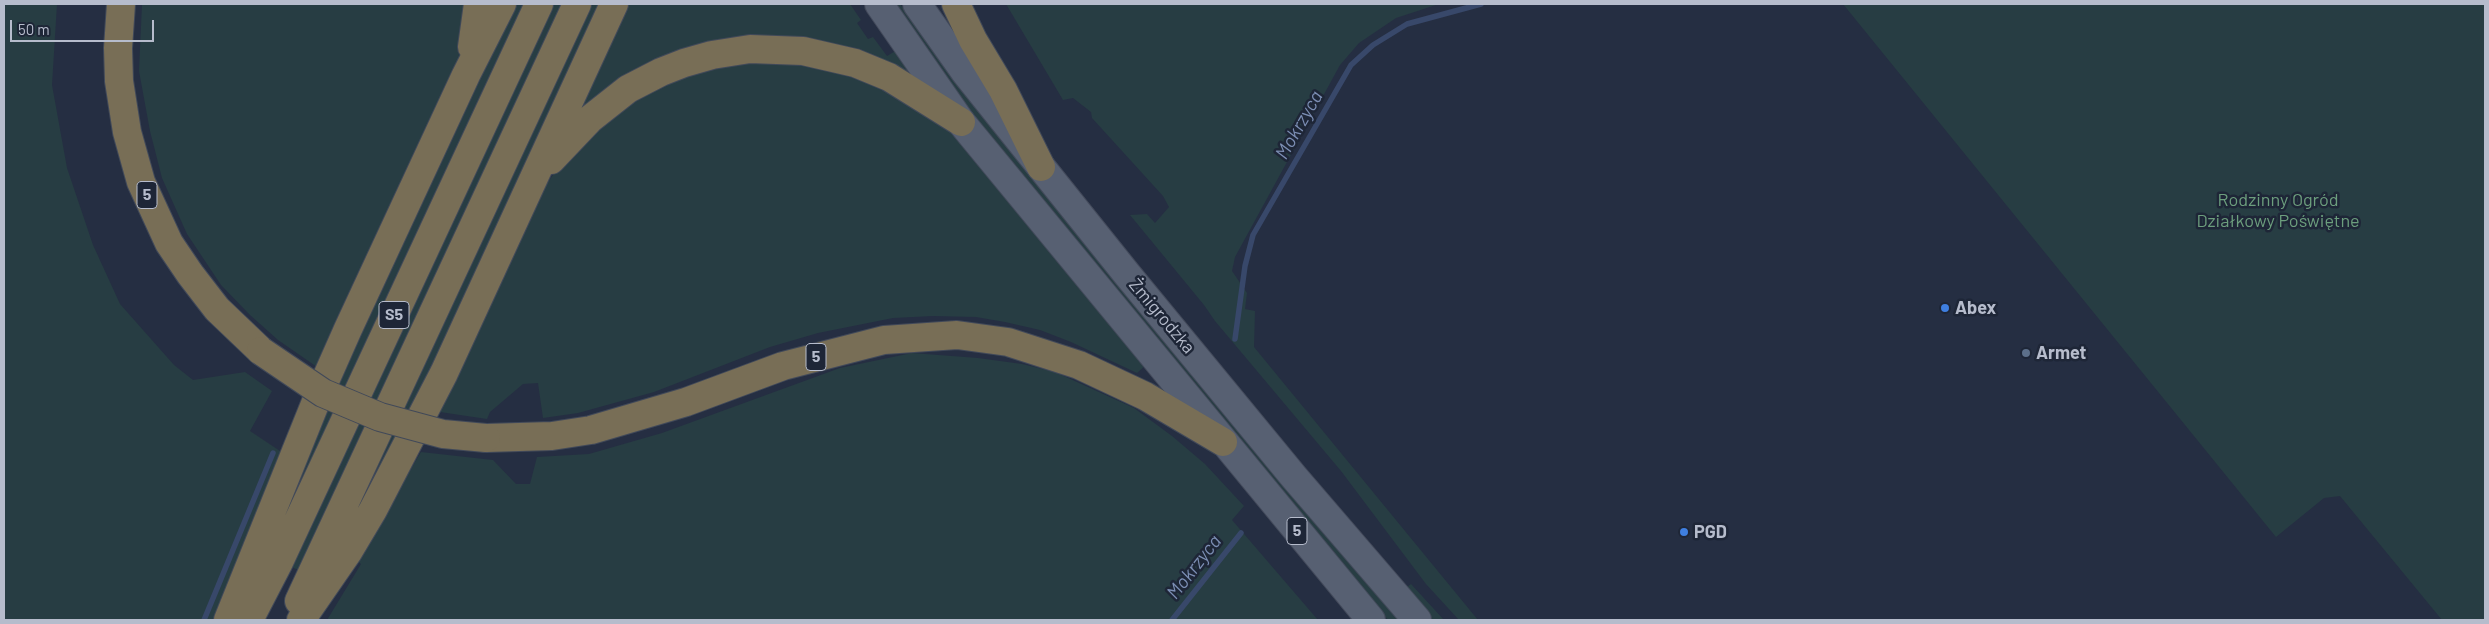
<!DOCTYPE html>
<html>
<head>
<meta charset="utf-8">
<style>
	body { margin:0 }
	#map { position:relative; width:2489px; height:624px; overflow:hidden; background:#252e42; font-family:Barlow,sans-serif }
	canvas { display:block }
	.frame { position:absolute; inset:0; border:5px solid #b6bccc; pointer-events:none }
	.scale { position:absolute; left:10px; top:20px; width:144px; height:22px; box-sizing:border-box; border:2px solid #b6bccc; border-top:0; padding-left:6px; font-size:15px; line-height:18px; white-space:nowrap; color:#b6bccc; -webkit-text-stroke:4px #1e2637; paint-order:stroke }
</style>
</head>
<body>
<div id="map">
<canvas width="2489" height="624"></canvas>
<div class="frame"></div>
<div class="scale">50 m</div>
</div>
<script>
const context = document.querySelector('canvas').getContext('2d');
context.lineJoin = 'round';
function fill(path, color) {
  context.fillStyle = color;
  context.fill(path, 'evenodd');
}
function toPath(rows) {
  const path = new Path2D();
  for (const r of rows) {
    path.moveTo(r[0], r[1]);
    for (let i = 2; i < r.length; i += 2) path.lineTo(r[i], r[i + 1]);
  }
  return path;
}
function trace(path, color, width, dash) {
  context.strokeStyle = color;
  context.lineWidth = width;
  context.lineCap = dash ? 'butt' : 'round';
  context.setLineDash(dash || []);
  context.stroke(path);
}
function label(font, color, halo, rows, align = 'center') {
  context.font = font + ' Barlow,sans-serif';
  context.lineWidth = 5;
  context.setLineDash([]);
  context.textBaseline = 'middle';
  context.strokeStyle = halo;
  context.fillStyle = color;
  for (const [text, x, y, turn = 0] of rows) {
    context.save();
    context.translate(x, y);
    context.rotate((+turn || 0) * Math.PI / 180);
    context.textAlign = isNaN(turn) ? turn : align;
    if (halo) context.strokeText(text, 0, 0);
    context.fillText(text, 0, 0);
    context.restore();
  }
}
const green = toPath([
	[4,4,57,4,52,85,67,168,93,245,120,304,174,365,193,380,245,372,272,391,250,431,283,453,216,620,4,620],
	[142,4,470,4,463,45,455,69,317,367,278,340,250,315,221,285,187,234,162,178,150,131,139,71],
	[513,4,604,4,420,401,342,542,299,570,274,561,267,555,312,439],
	[626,4,850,4,861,20,857,23,868,39,873,37,887,56,897,50,928,86,777,37,573,119],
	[892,4,900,4,943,64,1401,620,1388,620,1366,595,968,109],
	[1006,4,1439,4,1396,18,1359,43,1340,65,1235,257,1232,271,1247,293,1245,309,1255,311,1254,347,1478,620,1459,620,1426,584,1341,471,1215,321,1204,305,1130,215,1147,214,1155,223,1169,207,1163,196,1092,118,1091,112,1073,98,1063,100],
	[1843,4,2485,4,2485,620,2442,620,2340,496,2324,498,2276,537],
	[771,57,874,79,952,130,1146,365,1137,373,1071,342,1040,330,1005,322,976,317,933,316,893,318,818,333,770,347,654,392,578,413,543,418,538,383,523,384,490,412,487,419,440,412,546,185,557,169,601,119,682,73],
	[912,353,978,358,1022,364,1055,372,1134,408,1172,436,1205,464,1244,506,1232,520,1318,620,327,620,361,564,356,560,421,452,493,460,516,484,530,484,537,457,589,454,662,433,840,368],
	[1411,584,1444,620,1433,620,1404,589]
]);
const stream = toPath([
	[1235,339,1245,266,1253,235,1351,65,1373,45,1407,24,1481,4],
	[204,620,273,453],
	[1172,620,1241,533]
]);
const primary = toPath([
	[879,4,961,122,1371,620],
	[917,4,965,72,1126,273,1294,477,1417,620]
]);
const motorway = toPath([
	[121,4,118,48,119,81,127,132,141,182,169,243,190,274,217,309,261,351],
	[956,4,973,40,1003,90,1041,167],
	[472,47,478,4],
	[551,160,590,119,628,89,661,72,684,63,712,55,750,49,803,51,855,63,889,77,961,122],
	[486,438,552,436,591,430,686,402,783,366,884,340,957,335,1008,342,1079,365,1145,396,1223,442],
	[299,601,577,4],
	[228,620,317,399,348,329,466,75,502,4],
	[249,620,279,562,539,4],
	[301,620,348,552,373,510,444,373,614,4]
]);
const motorwayBridge = toPath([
	[261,351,323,393,380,417,443,434,486,438]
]);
const markers = [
	[1945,308,5,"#3f7fe0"],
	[2026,353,5,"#5c6f8a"],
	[1684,532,5,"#3f7fe0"]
];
const shields = [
	[147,195,20],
	[394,315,30],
	[816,357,20],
	[1297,531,20]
];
const shieldNames = [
	["5",147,195],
	["S5",394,315],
	["5",816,357],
	["5",1297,531]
];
const parkNames = [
	["Rodzinny Ogród",2278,200],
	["Działkowy Poświętne",2278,221]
];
const poiNames = [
	["Abex",1955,308],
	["Armet",2036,353],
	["PGD",1694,532]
];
const streetNames = [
	["Żmigrodzka",1162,316,50]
];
const waterNames = [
	["Mokrzyca",1299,125,-60],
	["Mokrzyca",1194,567,-52]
];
fill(green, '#273d43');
trace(stream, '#38486a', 5.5);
trace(primary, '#434a5b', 30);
trace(motorway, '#414959', 30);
trace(primary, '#576072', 28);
trace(motorway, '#786e56', 28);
trace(motorwayBridge, '#414959', 30, []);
trace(motorwayBridge, '#786e56', 28);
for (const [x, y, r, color] of markers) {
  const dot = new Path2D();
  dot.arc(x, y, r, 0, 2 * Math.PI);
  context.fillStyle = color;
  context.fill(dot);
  trace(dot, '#1e2637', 2);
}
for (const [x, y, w] of shields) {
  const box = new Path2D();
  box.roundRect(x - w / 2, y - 13.5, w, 27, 4);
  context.fillStyle = '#1e2637';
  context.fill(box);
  trace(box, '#b6bccc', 1);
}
label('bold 16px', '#b6bccc', null, shieldNames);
label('18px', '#6c9e7d', '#1e2637', parkNames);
label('bold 18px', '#b6bccc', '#1e2637', poiNames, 'left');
label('18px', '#b6bccc', '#1e2637', streetNames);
label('italic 19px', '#7c8eb4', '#1e2637', waterNames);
</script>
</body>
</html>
